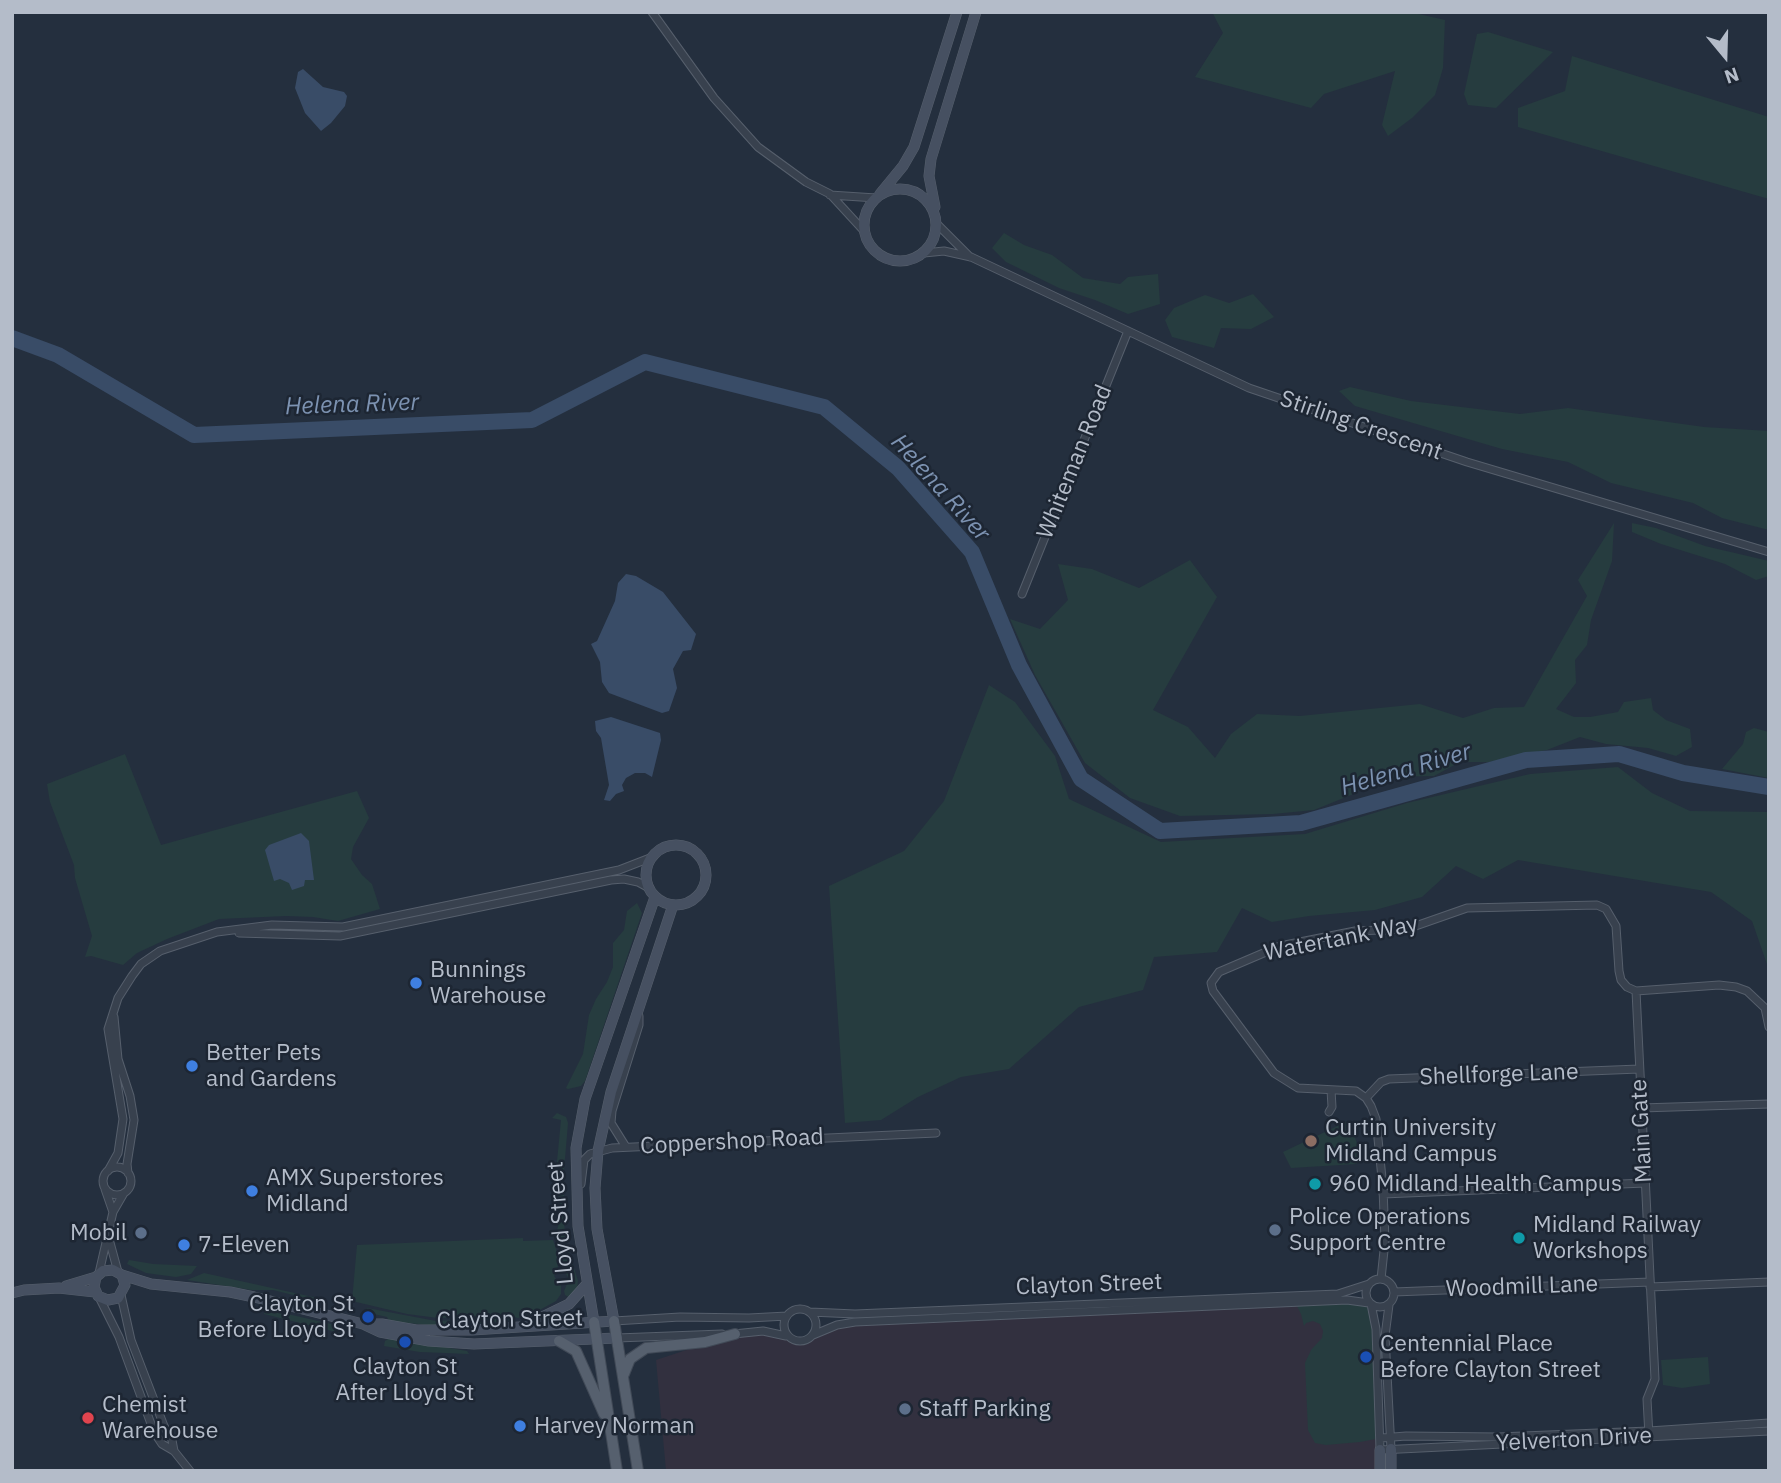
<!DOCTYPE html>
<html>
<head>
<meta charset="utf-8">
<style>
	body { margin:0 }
	#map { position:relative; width:1781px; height:1483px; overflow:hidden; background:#242f3e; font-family:"IBM Plex Sans",sans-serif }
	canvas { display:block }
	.frame { position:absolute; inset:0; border:14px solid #b4bcc9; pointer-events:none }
	.north { position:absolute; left:1690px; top:21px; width:70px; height:70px; -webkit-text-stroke:5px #1d2633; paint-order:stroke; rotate:161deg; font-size:19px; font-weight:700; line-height:28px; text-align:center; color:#b4bcc9 }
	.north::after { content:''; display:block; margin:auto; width:24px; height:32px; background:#b4bcc9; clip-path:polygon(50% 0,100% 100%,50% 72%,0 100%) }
</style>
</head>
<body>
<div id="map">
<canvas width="1781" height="1483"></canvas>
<div class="frame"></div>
<div class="north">N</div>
</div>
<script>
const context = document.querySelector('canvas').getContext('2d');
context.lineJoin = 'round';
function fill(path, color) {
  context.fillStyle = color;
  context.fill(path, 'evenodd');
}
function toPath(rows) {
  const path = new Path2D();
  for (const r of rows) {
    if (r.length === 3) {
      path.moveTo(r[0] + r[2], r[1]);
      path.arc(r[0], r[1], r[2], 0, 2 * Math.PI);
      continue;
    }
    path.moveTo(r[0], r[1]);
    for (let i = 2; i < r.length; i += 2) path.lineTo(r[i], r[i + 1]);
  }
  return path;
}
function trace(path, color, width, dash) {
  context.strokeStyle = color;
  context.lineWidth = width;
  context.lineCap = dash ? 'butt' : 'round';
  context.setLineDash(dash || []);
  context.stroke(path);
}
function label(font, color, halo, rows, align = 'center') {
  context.font = font + ' "IBM Plex Sans",sans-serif';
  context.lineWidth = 5;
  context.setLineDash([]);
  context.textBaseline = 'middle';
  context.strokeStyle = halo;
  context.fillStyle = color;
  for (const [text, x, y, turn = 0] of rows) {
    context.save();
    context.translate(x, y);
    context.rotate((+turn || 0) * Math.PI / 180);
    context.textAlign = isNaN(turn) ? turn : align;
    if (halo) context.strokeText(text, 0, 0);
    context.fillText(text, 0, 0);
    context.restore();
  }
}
const medical = toPath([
	[1357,1300,1381,1471,666,1471,656,1360,735,1334,763,1331,801,1341,837,1325]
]);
const green = toPath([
	[1212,12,1410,12,1445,20,1443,68,1435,95,1412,118,1388,136,1382,125,1395,71,1324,94,1311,108,1195,77,1223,33],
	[1488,32,1553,52,1496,108,1468,105,1464,94,1477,34],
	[1572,56,1769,117,1769,199,1518,127,1518,108,1565,91],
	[1004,233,1024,245,1052,255,1083,278,1120,284,1128,277,1158,274,1160,304,1128,314,1095,300,1059,288,1006,262,992,248],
	[1253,294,1274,317,1251,329,1221,328,1214,348,1172,337,1165,320,1174,308,1205,295,1229,303],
	[1350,387,1411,401,1520,414,1568,408,1704,427,1769,431,1769,530,1722,518,1693,503,1611,483,1568,462,1502,449,1355,406,1339,391],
	[1614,523,1612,561,1591,620,1587,645,1575,660,1576,683,1556,709,1574,717,1590,717,1618,712,1624,702,1651,698,1653,710,1666,720,1690,729,1692,747,1676,756,1648,748,1606,744,1580,737,1547,750,1490,762,1460,762,1434,776,1381,777,1351,795,1314,810,1273,814,1180,816,1130,798,1085,763,1035,675,1010,619,1040,629,1068,600,1058,564,1092,569,1139,588,1190,560,1217,597,1153,710,1188,727,1215,758,1231,734,1257,714,1300,716,1420,704,1463,718,1494,708,1524,707,1587,596,1578,580],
	[1632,523,1656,528,1705,546,1769,561,1769,576,1756,580,1725,564,1661,544,1632,532],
	[989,685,1015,702,1055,756,1069,799,1161,842,1305,834,1407,803,1530,774,1618,767,1652,793,1690,811,1769,812,1769,970,1752,921,1711,892,1518,860,1483,879,1456,866,1422,897,1375,910,1309,916,1272,922,1242,908,1217,952,1154,957,1143,990,1079,1007,1009,1069,961,1077,918,1097,881,1120,845,1123,829,886,904,851,944,801],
	[1754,728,1769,732,1769,778,1722,769,1743,744,1746,732],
	[125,754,161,845,357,791,369,818,353,847,351,859,362,875,372,884,380,909,338,921,313,917,286,916,219,919,167,939,137,953,123,965,91,956,85,957,92,936,75,878,74,865,50,802,47,784],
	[637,903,642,913,585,1081,581,1086,568,1089,566,1088,583,1054,589,1015,596,999,607,982,613,967,613,943,624,930,627,911],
	[557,1113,566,1117,568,1123,564,1170,564,1222,566,1241,578,1281,577,1289,570,1298,565,1295,564,1291,569,1279,560,1263,561,1250,556,1234,562,1212,555,1182,561,1120,552,1118],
	[1348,1121,1353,1130,1359,1151,1357,1164,1291,1168,1283,1152],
	[523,1238,523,1241,553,1240,557,1252,558,1270,554,1276,561,1285,561,1294,556,1301,536,1312,518,1318,508,1315,438,1318,407,1314,352,1301,357,1245],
	[129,1260,153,1264,197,1266,191,1274,176,1277,146,1273,127,1264],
	[204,1273,322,1299,324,1300,317,1301,273,1290,252,1290,187,1280],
	[1347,1300,1371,1304,1381,1438,1360,1442,1326,1445,1315,1443,1308,1430,1305,1363,1311,1350,1322,1338,1323,1331,1320,1324,1313,1321,1306,1323,1304,1326,1301,1314,1295,1302],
	[367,1308,436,1321,504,1318,514,1320,464,1325,428,1325,389,1321,387,1317,365,1312],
	[266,1309,353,1329,348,1335,264,1314],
	[389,1338,467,1351,469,1354,420,1352,384,1346,385,1341],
	[1708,1357,1710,1384,1682,1388,1663,1385,1661,1360]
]);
const water = toPath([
	[303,69,323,87,344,92,347,96,345,106,331,123,321,131,305,113,295,88,298,72],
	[626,574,636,576,663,592,696,634,691,650,683,651,673,669,677,688,669,711,662,713,609,693,602,682,600,662,591,644,597,641,615,601,618,583],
	[611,717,660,733,661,740,652,777,645,773,635,773,626,778,622,785,624,791,616,794,610,801,604,800,609,785,601,738,596,731,595,721],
	[301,833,309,841,314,880,305,880,304,886,292,890,289,883,280,879,274,881,265,850,269,845]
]);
const river = toPath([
	[12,338,58,355,194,435,532,420,645,362,824,407,898,468,972,552,1019,665,1081,779,1160,831,1301,823,1526,760,1619,754,1683,773,1769,787]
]);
const street = toPath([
	[652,12,714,98,758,147,806,182,830,194,864,231],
	[830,195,876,198],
	[937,224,970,257],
	[924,253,944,251,971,257,1249,388,1467,462,1769,552],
	[1022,594,1128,331],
	[239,933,340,936,611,880,624,879,638,882,649,888],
	[1636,991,1655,1379,1647,1399,1649,1436],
	[114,1017,118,1059,130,1096,134,1120,127,1164,128,1173],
	[1366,1098,1381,1082,1389,1079,1639,1069],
	[1641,1108,1769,1104],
	[1329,1112,1332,1107,1331,1090],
	[626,1147,611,1123,612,1111,639,1025,639,1016],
	[117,1181,14],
	[108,1171,118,1153,123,1119,108,1029,118,998,132,976,141,964,160,951,217,932,272,925,343,927,619,870,650,858],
	[581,1184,584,1160,590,1154,612,1148,936,1133],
	[105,1189,113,1212],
	[1383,1194,1645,1183],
	[109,1239,118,1272],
	[99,1273,113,1212,124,1193],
	[1380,1293,14],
	[1381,1279,1385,1241,1383,1188,1376,1119,1371,1106,1366,1098,1356,1091,1298,1088,1274,1073,1213,991,1211,983,1219,972,1280,946,1355,931,1407,929,1467,908,1597,905,1606,909,1616,926,1619,971,1621,980,1627,987,1636,991,1719,985,1736,987,1747,991,1765,1008,1769,1027],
	[1650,1287,1769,1282],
	[1394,1292,1650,1282],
	[121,1295,131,1340,164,1426,172,1440,174,1451],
	[99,1297,119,1337,154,1432,162,1444,174,1451,190,1471],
	[1371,1304,1376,1329,1380,1450,1769,1431],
	[1389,1305,1385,1336,1391,1449],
	[800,1325,16],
	[810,1312,855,1314,1338,1294,1369,1284],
	[614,1321,680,1317,749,1318,787,1316],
	[734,1334,763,1331,786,1336],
	[813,1335,837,1325,855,1322,1347,1300,1369,1303],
	[617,1338,722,1334],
	[1381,1438,1406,1436,1498,1437,1649,1431,1769,1423]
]);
const secondary = toPath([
	[900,225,36],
	[880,194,903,166,914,147,957,12],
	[935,207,929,176,931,159,976,12],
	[676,875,30],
	[122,1275,125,1285,118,1298,108,1300,98,1296,94,1287,96,1277,103,1271,113,1270,122,1275,151,1284,230,1292,254,1297,363,1324,380,1332,429,1341,474,1344,617,1338],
	[66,1286,96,1277],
	[12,1293,24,1290,59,1288,95,1292],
	[594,1322,578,1226,576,1148,585,1099,655,897],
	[363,1324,382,1324,416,1330,472,1330,614,1321,597,1229,595,1188,598,1151,611,1092,673,905],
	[528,1324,569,1304,586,1285],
	[1380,1471,1380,1450],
	[1391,1471,1391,1449]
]);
const primary = toPath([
	[614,1321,638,1471],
	[594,1322,617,1471],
	[559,1341,576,1351,604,1414],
	[624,1374,630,1359,646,1348,705,1342,735,1334]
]);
const markers = [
	[416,983,7,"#3f7fe0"],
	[192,1066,7,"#3f7fe0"],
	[1311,1141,7,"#8d6e63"],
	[1315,1184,7,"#0f9aa8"],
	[252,1191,7,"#3f7fe0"],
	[1275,1230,7,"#5c6f8a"],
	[141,1233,7,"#5c6f8a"],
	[1519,1238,7,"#0f9aa8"],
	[184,1245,7,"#3f7fe0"],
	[368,1317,7,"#1a4fb4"],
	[405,1342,7,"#1a4fb4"],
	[1366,1357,7,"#1a4fb4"],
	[905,1409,7,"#5c6f8a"],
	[88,1418,7,"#e0444e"],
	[520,1426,7,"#3f7fe0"]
];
const streetNames = [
	["Stirling Crescent",1361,426,19],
	["Whiteman Road",1075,462,-68],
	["Watertank Way",1341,939,-11],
	["Shellforge Lane",1499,1075,-2],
	["Main Gate",1642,1131,-93],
	["Coppershop Road",732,1142,-3],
	["Lloyd Street",561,1223,-95],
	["Clayton Street",1089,1285,-2],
	["Woodmill Lane",1522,1287,-2],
	["Clayton Street",510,1320,-1],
	["Yelverton Drive",1574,1440,-3]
];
const poiNames = [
	["Bunnings",430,970],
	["Warehouse",430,996],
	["Better Pets",206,1053],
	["and Gardens",206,1079],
	["Curtin University",1325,1128],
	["Midland Campus",1325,1154],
	["AMX Superstores",266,1178],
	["Midland",266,1204],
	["960 Midland Health Campus",1329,1184],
	["Police Operations",1289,1217],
	["Support Centre",1289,1243],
	["Midland Railway",1533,1225],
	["Workshops",1533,1251],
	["Mobil",127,1233,"right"],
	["7-Eleven",198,1245],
	["Clayton St",354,1304,"right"],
	["Before Lloyd St",354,1330,"right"],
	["Centennial Place",1380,1344],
	["Before Clayton Street",1380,1370],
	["Clayton St",405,1367,"center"],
	["After Lloyd St",405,1393,"center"],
	["Chemist",102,1405],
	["Warehouse",102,1431],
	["Staff Parking",919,1409],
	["Harvey Norman",534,1426]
];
const waterNames = [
	["Helena River",352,405,-2],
	["Helena River",940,488,48],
	["Helena River",1406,770,-16]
];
fill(medical, '#32303f');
fill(green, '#263c3f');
fill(water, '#394c67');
trace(river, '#394c67', 16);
trace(street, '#565f6c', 9);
trace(secondary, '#565f6c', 11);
trace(primary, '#414a57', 12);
trace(street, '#38414e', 7);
trace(secondary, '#465061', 10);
trace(primary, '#56606e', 10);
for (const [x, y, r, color] of markers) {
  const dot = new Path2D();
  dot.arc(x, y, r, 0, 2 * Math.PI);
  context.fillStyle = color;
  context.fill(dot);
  trace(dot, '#1d2633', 2.5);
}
label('23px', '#b4bcc9', '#1d2633', streetNames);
label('23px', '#b4bcc9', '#1d2633', poiNames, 'left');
label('italic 24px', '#7c92b1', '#1d2633', waterNames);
</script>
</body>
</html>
